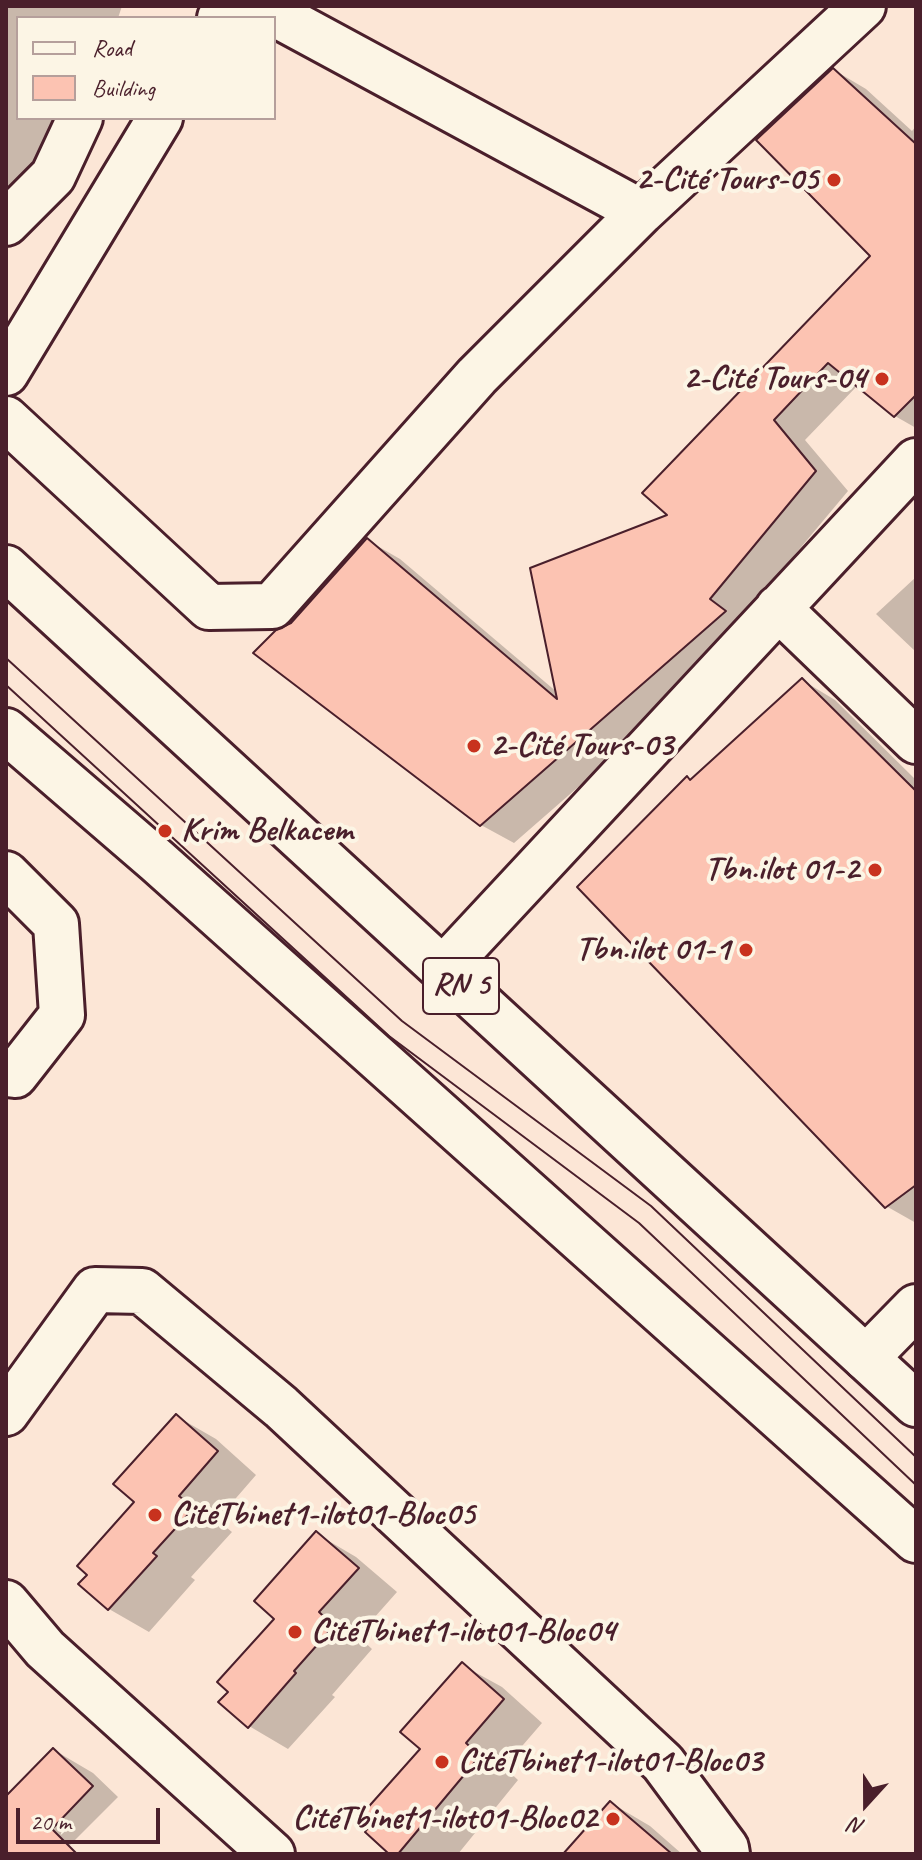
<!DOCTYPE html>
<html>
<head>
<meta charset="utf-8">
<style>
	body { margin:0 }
	#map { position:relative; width:922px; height:1860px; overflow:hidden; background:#fce6d6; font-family:Caveat,sans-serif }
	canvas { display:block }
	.frame { position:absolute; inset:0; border:8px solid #4a1f2b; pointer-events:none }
	.legend { position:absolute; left:16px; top:16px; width:260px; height:104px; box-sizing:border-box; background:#fcf5e5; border:2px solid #b59f9b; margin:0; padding:10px 14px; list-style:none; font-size:24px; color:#4a1f2b }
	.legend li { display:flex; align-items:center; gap:16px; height:40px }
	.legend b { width:40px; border:2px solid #b59f9b }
	.north { position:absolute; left:826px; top:1764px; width:80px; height:80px; -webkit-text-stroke:6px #fcf5e5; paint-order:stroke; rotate:201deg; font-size:22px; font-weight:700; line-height:32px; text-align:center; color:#4a1f2b }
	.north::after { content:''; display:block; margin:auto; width:28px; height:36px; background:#4a1f2b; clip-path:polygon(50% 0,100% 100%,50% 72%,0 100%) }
	.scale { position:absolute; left:16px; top:1808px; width:144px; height:36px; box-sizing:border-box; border:4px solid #4a1f2b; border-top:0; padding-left:10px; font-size:24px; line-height:28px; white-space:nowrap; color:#4a1f2b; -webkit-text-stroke:6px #fcf5e5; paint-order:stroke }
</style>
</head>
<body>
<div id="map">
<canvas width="922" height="1860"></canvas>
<div class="frame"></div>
<ul class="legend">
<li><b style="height:10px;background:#fcf5e5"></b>Road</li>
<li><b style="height:22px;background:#fcc3b2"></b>Building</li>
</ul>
<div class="north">N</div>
<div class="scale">20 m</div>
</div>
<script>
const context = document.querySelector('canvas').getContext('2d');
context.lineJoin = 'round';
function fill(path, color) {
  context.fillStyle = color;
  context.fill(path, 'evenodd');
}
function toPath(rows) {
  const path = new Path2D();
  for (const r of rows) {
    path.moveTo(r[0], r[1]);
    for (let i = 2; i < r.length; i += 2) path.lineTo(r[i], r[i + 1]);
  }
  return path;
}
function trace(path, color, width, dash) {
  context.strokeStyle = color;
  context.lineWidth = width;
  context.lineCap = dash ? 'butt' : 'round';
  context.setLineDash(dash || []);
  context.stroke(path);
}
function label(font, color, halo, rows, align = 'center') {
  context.font = font + ' Caveat,sans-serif';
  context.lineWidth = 8;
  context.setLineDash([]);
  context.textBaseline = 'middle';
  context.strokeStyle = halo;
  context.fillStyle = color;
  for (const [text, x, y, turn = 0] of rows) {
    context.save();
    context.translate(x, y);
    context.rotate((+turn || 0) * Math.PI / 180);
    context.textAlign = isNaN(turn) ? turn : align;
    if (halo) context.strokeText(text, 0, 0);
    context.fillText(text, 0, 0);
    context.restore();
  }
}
const shadow = toPath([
	[6,6,122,6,118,18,18,18,18,118,79,118,6,241],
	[834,70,866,89,912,131,916,126,916,428,895,416,858,385,805,440,848,491,741,619,757,631,514,843,481,825,292,624,367,540,400,559,558,693,671,516,873,256],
	[916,577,916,652,876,614],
	[802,680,835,700,916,780,916,1223,886,1206,687,778,692,781],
	[176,1416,216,1439,256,1475,217,1520,232,1532,191,1577,195,1580,149,1632,109,1609,81,1584,137,1501],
	[317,1534,356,1557,397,1592,358,1636,372,1649,332,1695,335,1697,288,1749,249,1726,230,1691,276,1619],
	[462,1665,502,1687,542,1723,504,1767,518,1780,458,1854,392,1854],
	[54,1750,93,1773,118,1797,61,1854,6,1854,6,1799],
	[611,1803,650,1826,682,1854,566,1854]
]);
const building = toPath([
	[833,68,916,144,916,395,894,417,828,363,774,420,816,471,710,599,726,611,480,826,253,653,276,630,291,623,367,538,557,699,530,568,667,515,642,493,870,256,756,140,833,68],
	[802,678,916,791,916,1185,885,1208,577,887,687,776,690,780,802,678],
	[176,1414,218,1451,179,1496,194,1508,153,1553,157,1556,108,1610,78,1584,87,1575,77,1566,134,1502,113,1484,176,1414],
	[316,1531,359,1568,319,1612,334,1626,294,1671,296,1673,248,1728,218,1702,228,1692,217,1682,274,1619,254,1601,316,1531],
	[462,1662,504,1699,466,1743,480,1756,398,1854,389,1854,365,1832,373,1822,363,1813,420,1749,400,1732,462,1662],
	[53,1748,93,1786,52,1829,77,1854,6,1854,6,1796,53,1748],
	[610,1801,672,1854,563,1854,610,1801]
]);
const minor = toPath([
	[260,6,641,212],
	[220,18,228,6],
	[6,223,53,176,80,118],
	[6,373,160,118],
	[6,419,209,607,272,606,477,376,641,212,863,6],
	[778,608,916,741],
	[6,874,56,924,62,1015,15,1075,6,1074],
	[443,969,916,461],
	[866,1358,916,1307],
	[6,1413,95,1290,142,1291,281,1407,663,1763,726,1848,727,1854],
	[6,1603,45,1649,272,1854]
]);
const major = toPath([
	[6,568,916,1404],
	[6,731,157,861,916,1540]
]);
const tram = toPath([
	[6,658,402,1021,651,1206,916,1457],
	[6,685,389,1036,639,1223,916,1485]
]);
const markers = [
	[834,180,8,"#c8321e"],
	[882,379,8,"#c8321e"],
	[474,746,8,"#c8321e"],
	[165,831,8,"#c8321e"],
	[875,870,8,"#c8321e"],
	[746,950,8,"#c8321e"],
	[155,1515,8,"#c8321e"],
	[295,1632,8,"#c8321e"],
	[442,1762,8,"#c8321e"],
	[613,1819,8,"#c8321e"]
];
const shields = [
	[461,986,76]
];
const shieldNames = [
	["RN 5",461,986]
];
const poiNames = [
	["2-Cité Tours-05",818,180],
	["2-Cité Tours-04",866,379],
	["2-Cité Tours-03",490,746,"left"],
	["Krim Belkacem",181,831,"left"],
	["Tbn.ilot 01-2",859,870],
	["Tbn.ilot 01-1",730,950],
	["CitéTbinet1-ilot01-Bloc05",171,1515,"left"],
	["CitéTbinet1-ilot01-Bloc04",311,1632,"left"],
	["CitéTbinet1-ilot01-Bloc03",458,1762,"left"],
	["CitéTbinet1-ilot01-Bloc02",597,1819]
];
fill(shadow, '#0003');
fill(building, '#fcc3b2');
trace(building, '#4a1f2b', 2);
trace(minor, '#4a1f2b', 50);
trace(major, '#4a1f2b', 50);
trace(minor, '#fcf5e5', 44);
trace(major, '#fcf5e5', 44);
trace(tram, '#4a1f2b', 2);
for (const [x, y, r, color] of markers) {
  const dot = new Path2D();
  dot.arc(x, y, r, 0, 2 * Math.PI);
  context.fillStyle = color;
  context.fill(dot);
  trace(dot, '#fcf5e5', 3);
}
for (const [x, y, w] of shields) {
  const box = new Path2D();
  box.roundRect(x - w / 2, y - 28, w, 56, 6);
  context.fillStyle = '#fcf5e5';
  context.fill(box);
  trace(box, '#4a1f2b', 2);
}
label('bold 32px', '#4a1f2b', null, shieldNames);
label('bold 34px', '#4a1f2b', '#fcf5e5', poiNames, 'right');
</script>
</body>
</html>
